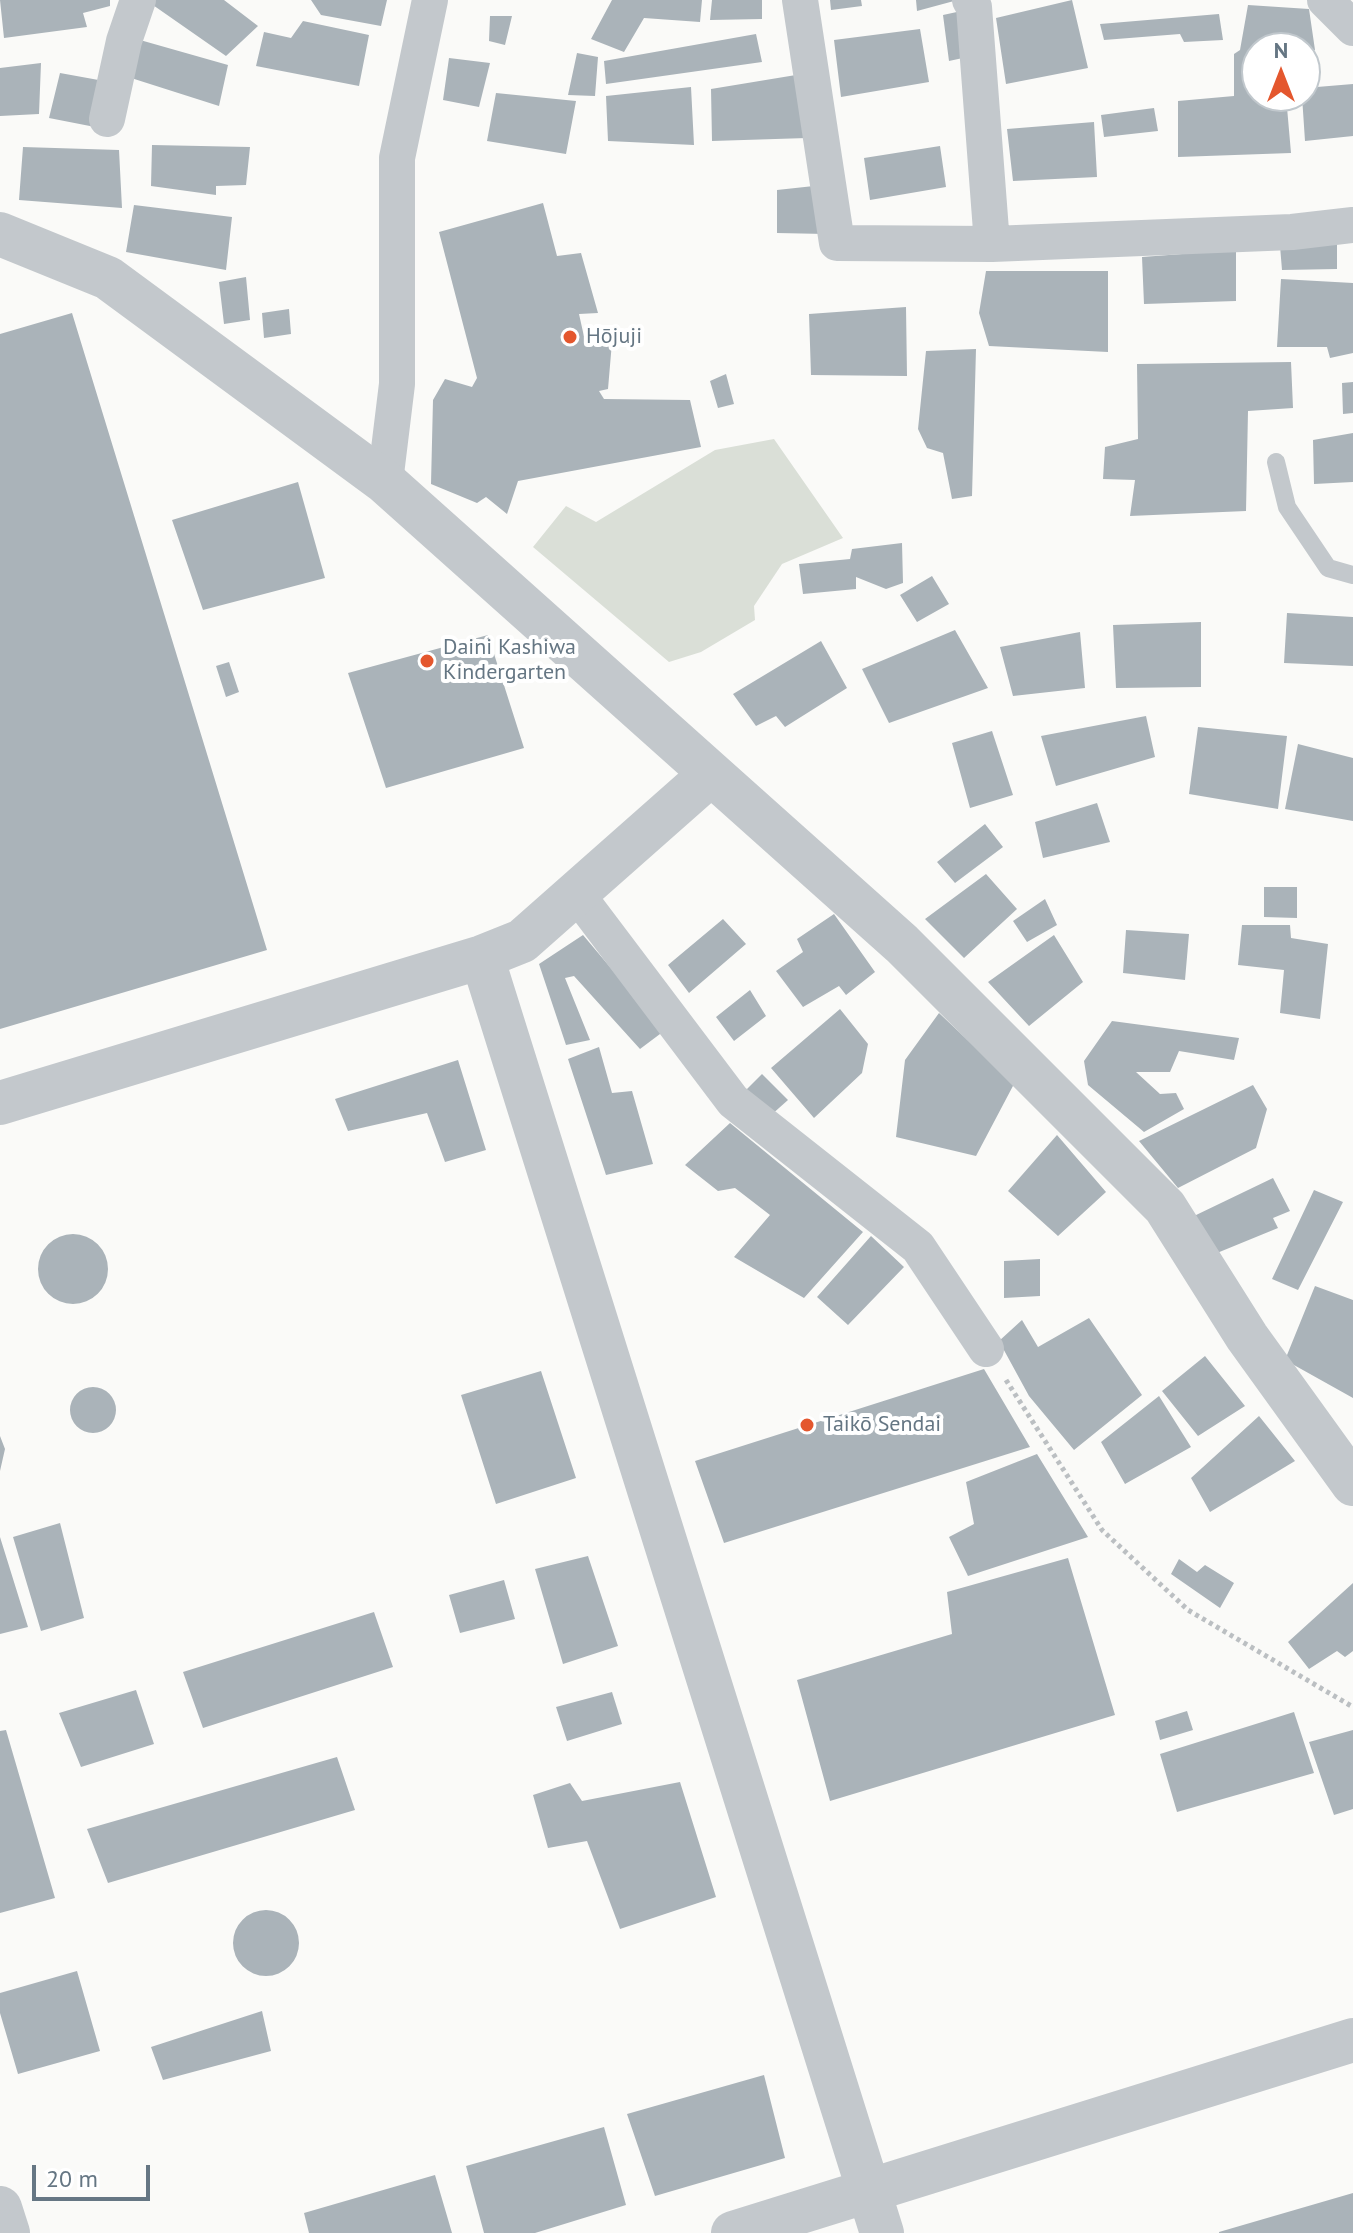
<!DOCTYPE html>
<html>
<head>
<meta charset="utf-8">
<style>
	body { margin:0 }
	#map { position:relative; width:1353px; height:2233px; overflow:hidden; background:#fafaf8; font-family:"PT Sans",sans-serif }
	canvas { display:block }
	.north { position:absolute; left:1241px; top:32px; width:80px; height:80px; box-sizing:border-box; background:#fff; border:2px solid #c1c8cd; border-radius:50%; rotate:0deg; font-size:22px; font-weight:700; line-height:32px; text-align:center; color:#657683 }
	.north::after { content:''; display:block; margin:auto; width:28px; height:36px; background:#e4572e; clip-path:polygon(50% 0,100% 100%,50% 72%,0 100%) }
	.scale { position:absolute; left:32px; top:2165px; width:118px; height:36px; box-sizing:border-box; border:4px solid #657683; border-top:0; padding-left:10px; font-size:24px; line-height:28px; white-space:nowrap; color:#657683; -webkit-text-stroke:6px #fff; paint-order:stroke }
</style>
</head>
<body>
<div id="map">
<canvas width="1353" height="2233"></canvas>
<div class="north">N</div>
<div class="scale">20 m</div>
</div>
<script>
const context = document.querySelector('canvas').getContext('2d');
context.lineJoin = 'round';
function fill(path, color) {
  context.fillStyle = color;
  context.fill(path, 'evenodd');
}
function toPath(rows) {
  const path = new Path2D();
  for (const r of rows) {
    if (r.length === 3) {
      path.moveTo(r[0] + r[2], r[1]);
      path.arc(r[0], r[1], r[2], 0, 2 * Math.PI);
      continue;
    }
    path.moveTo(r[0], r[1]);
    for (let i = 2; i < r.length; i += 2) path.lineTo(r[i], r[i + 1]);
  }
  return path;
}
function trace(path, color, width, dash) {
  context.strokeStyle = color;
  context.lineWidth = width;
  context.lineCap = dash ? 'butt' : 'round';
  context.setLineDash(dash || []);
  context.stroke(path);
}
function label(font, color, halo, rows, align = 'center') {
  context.font = font + ' "PT Sans",sans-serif';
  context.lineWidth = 8;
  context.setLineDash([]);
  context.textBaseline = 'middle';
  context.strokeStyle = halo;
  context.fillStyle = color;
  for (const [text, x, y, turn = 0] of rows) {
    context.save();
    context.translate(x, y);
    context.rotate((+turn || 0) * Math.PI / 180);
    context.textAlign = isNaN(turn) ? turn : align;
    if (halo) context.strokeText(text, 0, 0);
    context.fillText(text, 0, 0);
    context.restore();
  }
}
const green = toPath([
	[774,439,843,538,782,564,754,606,755,620,701,652,669,662,533,547,566,506,596,522,715,450]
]);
const building = toPath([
	[0,0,110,0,110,6,83,13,87,27,4,38],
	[152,0,224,0,258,26,226,56,150,3],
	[311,0,387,0,381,26,321,15],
	[612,0,702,0,700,22,644,18,624,52,591,39],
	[712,0,762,0,762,19,710,20],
	[830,0,861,0,862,6,831,10],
	[916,0,954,0,954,1,917,11],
	[1072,0,1088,68,1006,84,996,18],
	[1248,5,1309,9,1315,50,1257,48,1257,96,1286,96,1291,153,1178,157,1178,101,1234,96,1234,54,1240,50],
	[966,10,972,56,949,61,943,15],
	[1219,14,1223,40,1184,42,1180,34,1104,40,1100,24],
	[490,16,512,16,505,45,489,41],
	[303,21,369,35,359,86,256,66,264,32,291,38],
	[920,29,929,82,841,97,834,40],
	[756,34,762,62,606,84,604,61],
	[140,40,228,65,219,106,128,77],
	[577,53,598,57,595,96,568,95],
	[449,58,490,63,479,107,443,100],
	[41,63,39,114,0,116,0,68],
	[60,73,104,81,95,127,49,118],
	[802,74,807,138,712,141,711,89],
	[1353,84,1353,136,1305,141,1302,96,1305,96,1305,88],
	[691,87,694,145,608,141,606,96],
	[496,93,576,101,566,154,487,141],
	[1154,108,1158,131,1104,137,1101,115],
	[1094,122,1097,177,1013,181,1007,129],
	[152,145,250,147,246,185,216,186,216,195,151,186],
	[940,146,946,187,870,200,864,158],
	[23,147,119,150,122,208,19,200],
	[823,185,826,234,777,233,777,190],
	[543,203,557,256,581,253,598,313,579,314,585,341,612,342,608,389,599,391,604,399,690,400,701,447,518,481,507,514,486,497,477,503,431,484,433,400,445,379,472,387,477,378,439,232],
	[134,205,232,217,226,270,126,252],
	[1337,240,1337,269,1282,270,1280,246],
	[1236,250,1236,301,1144,304,1142,257],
	[986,271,1108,271,1108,352,989,346,979,313],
	[246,277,250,320,224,324,219,282],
	[1281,279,1353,283,1353,353,1330,358,1327,347,1277,347],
	[906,307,907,376,811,375,809,314],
	[289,309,291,334,264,338,262,313],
	[72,313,267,950,0,1029,0,334],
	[976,349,972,496,952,499,943,453,927,448,918,429,926,351],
	[1291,362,1293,408,1248,411,1246,511,1130,516,1135,480,1103,479,1105,447,1138,439,1137,364],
	[726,374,734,404,718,408,710,381],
	[1353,382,1353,413,1343,414,1342,383],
	[1353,433,1353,482,1314,484,1313,440],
	[298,482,325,578,203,610,172,520],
	[902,543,903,583,886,589,856,577,856,589,803,594,799,564,850,559,852,549],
	[932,576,949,604,917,622,900,595],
	[1287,613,1353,617,1353,666,1284,663],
	[1201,622,1201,687,1116,688,1113,625],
	[955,630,988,688,889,723,862,669],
	[1080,632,1085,688,1013,696,1000,647],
	[488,635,524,748,386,788,348,673],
	[821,641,847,688,785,727,776,716,756,726,733,694],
	[229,662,239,692,226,697,216,666],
	[1146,716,1155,757,1056,786,1041,736],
	[1198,727,1287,736,1278,809,1189,794],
	[992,731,1013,795,970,808,952,743],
	[1298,744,1353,758,1353,821,1285,809],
	[1097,803,1110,842,1043,858,1035,822],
	[985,824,1003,847,955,883,937,862],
	[986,874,1017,909,964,958,925,919],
	[1264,887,1297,887,1297,918,1264,917],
	[1045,899,1057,925,1027,942,1013,921],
	[834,914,875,972,846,995,839,986,803,1007,776,971,803,952,797,939],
	[723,919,746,944,689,993,668,965],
	[1242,925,1290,925,1291,938,1328,944,1320,1019,1280,1013,1284,970,1238,965],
	[1126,930,1189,934,1185,980,1123,973],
	[583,935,664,1031,640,1049,574,976,565,978,590,1040,566,1045,539,964],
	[1054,935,1083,982,1029,1026,988,982],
	[750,990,766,1016,734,1041,716,1017],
	[840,1009,868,1044,862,1073,814,1118,771,1068],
	[939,1013,1014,1084,976,1156,896,1137,905,1060],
	[1112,1021,1239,1038,1234,1060,1179,1051,1170,1072,1136,1072,1160,1094,1176,1093,1184,1109,1144,1132,1088,1085,1084,1061],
	[599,1047,612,1093,632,1091,653,1164,606,1175,568,1059],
	[458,1060,486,1150,445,1162,427,1113,348,1131,335,1099],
	[762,1074,788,1100,770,1116,746,1090],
	[1253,1085,1267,1109,1256,1148,1178,1188,1139,1141],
	[730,1123,863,1232,804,1298,734,1257,770,1215,735,1188,718,1191,685,1165],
	[1057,1135,1106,1192,1058,1236,1008,1191],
	[1273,1178,1290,1211,1273,1218,1278,1228,1217,1253,1194,1216],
	[1314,1190,1343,1202,1298,1290,1272,1279],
	[73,1269,35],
	[871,1236,904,1267,848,1325,817,1297],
	[1040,1259,1040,1296,1004,1298,1004,1261],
	[1315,1286,1353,1300,1353,1398,1285,1360],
	[1089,1318,1142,1395,1074,1450,1029,1396,999,1341,1022,1320,1038,1347],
	[1205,1356,1245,1406,1198,1436,1162,1391],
	[984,1369,1030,1447,724,1543,695,1461],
	[541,1371,576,1478,496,1504,461,1395],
	[93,1410,23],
	[1159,1396,1191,1447,1125,1484,1101,1442],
	[1259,1416,1295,1461,1210,1512,1191,1478],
	[0,1436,5,1449,0,1471],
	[1037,1454,1088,1537,968,1576,949,1537,974,1524,966,1482],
	[60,1523,84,1618,41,1631,13,1537],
	[0,1537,28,1627,0,1634],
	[588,1556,618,1646,563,1664,535,1569],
	[1068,1558,1115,1715,830,1801,797,1680,952,1634,947,1592],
	[1179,1559,1197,1572,1205,1565,1234,1583,1220,1608,1171,1574],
	[504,1580,515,1619,460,1633,449,1595],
	[1353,1583,1353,1651,1345,1657,1337,1651,1309,1669,1288,1642],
	[374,1612,393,1667,203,1728,183,1672],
	[136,1690,154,1744,81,1767,59,1713],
	[612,1692,622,1724,567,1741,556,1707],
	[1187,1711,1193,1730,1160,1740,1155,1721],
	[1294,1712,1314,1773,1177,1812,1160,1754],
	[6,1730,55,1898,0,1913,0,1731],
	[1353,1730,1353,1809,1334,1815,1309,1742],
	[337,1757,355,1810,108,1883,87,1829],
	[680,1782,716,1897,620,1929,587,1841,548,1848,533,1795,570,1783,582,1801],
	[266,1943,33],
	[77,1971,100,2051,18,2074,0,2013,0,1993],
	[262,2011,271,2051,163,2080,151,2047],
	[764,2075,785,2158,655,2196,627,2114],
	[604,2127,626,2205,535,2233,484,2233,466,2166],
	[435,2175,452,2233,309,2233,304,2213],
	[1353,2193,1353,2233,1219,2233,1219,2232]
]);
const path = toPath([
	[1006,1380,1102,1530,1188,1610,1353,1707]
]);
const service = toPath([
	[1276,462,1287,507,1328,568,1353,575]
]);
const minor = toPath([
	[800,0,837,243,992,244],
	[970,0,974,7,992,244,1292,232,1353,225],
	[1325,0,1353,28],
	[107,119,124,41,138,0],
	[385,482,397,384,397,158,430,0],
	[576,893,733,1101,918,1247,986,1349]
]);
const tertiary = toPath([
	[0,234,108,278,385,482,902,944,1165,1207,1247,1337,1353,1484],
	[482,957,882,2233],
	[0,1103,482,957,522,941,711,774],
	[0,2208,8,2233],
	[733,2233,1353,2040]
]);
const markers = [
	[570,337,8,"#e4572e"],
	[427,661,8,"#e4572e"],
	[807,1425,8,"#e4572e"]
];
const poiNames = [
	["Hōjuji",586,337],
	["Daini Kashiwa",443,648],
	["Kindergarten",443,673],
	["Taikō Sendai",823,1425]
];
fill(green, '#dadfd7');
fill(building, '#aab3b9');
trace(path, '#bbbfc2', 5, [4, 4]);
trace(service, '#c3c8cc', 18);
trace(minor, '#c3c8cc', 36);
trace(tertiary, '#c3c8cc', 44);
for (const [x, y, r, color] of markers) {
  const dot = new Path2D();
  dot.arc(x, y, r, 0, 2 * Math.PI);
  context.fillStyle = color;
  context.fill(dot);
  trace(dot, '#fff', 3);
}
label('22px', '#657683', '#fff', poiNames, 'left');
</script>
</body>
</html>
